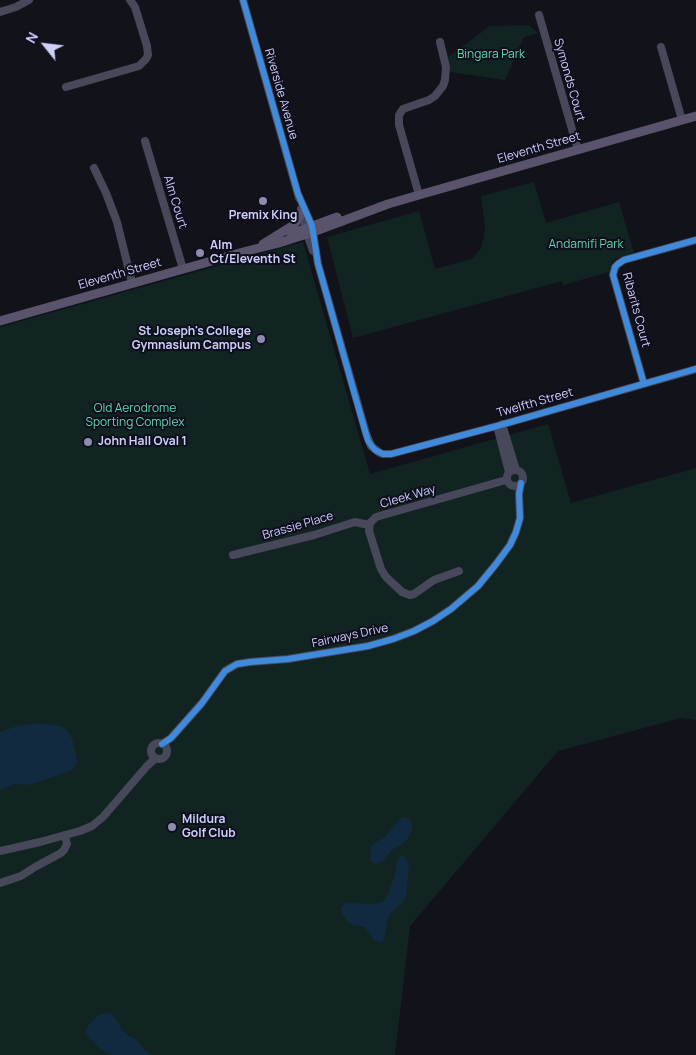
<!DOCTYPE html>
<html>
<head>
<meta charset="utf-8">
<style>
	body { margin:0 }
	#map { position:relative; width:696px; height:1055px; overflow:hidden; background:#12121a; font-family:Manrope,sans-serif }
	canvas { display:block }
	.north { position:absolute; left:20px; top:20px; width:50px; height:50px; -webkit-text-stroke:4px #0e0e1d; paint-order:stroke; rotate:299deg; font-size:14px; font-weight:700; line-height:20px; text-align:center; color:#cecffb }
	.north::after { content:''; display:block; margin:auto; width:18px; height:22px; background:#cecffb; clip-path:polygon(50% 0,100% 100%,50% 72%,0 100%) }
</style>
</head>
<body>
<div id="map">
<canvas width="696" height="1055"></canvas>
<div class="north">N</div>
</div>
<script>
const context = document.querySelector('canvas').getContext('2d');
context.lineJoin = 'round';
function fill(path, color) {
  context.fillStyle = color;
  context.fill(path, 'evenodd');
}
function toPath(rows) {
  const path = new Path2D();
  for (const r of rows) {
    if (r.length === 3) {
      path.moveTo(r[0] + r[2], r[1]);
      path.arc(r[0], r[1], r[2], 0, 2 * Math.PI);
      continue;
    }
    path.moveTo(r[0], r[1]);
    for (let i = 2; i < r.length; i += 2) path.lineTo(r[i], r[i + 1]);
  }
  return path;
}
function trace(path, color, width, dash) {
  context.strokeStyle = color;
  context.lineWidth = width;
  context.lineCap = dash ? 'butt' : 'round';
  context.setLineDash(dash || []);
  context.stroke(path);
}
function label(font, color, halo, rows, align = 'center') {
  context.font = font + ' Manrope,sans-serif';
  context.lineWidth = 4;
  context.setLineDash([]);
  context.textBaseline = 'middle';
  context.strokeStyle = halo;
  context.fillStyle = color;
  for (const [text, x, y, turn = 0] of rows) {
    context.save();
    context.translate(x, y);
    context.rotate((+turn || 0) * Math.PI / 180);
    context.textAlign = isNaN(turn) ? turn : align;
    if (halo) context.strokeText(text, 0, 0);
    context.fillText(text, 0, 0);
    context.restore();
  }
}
const green = toPath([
	[529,25,538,33,524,37,505,80,450,72,448,57,490,26],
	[534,182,546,223,619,202,634,253,618,258,613,261,610,266,609,272,563,285,562,281,353,338,327,237,419,211,435,269,472,259,480,249,484,238,485,227,481,196],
	[303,242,370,474,548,424,571,503,696,468,696,720,681,718,558,751,410,926,395,1055,0,1055,0,327]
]);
const water = toPath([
	[39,723,61,726,67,730,72,739,76,754,77,762,76,765,72,770,53,777,27,785,15,784,0,790,0,732,17,726],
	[403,817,410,819,412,824,412,829,407,840,401,845,393,849,382,862,377,864,373,863,370,859,371,846,378,841,385,837,399,820],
	[401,856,404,856,406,858,409,866,406,895,403,902,393,911,388,917,384,940,381,942,378,942,374,940,365,927,353,925,348,922,342,913,341,908,344,904,348,903,374,904,383,902,387,896,394,878,398,859],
	[108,1013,111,1014,116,1019,119,1024,122,1030,129,1036,137,1040,145,1051,152,1055,111,1055,103,1051,97,1046,87,1035,86,1030,88,1026,97,1016,101,1014]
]);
const minor = toPath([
	[243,0,299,198],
	[0,12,16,7,29,0],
	[539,15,578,150],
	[661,47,682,120],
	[66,87,139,66,146,59,148,55,147,46,135,7,130,0],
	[145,141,183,269],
	[94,168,106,193,117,222,132,283],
	[298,194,312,226,318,264,366,433,371,446,380,453,383,454,391,454,497,426,696,369],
	[419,195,399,125,399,115,403,109,429,100,435,96,443,86,445,80,446,67,440,42],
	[301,209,307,234,313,251],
	[644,384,613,275,615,267,618,264,624,260,696,240],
	[502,424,516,470],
	[497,426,509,472],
	[515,478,8],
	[233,555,314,535,355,522,369,525],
	[459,571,434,580,414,594,410,595,402,592,386,577,381,569,369,531,370,523,376,517,506,480],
	[159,751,8],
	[162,744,171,738,202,703,225,671,237,664,250,662,288,659,368,646,393,639,414,631,433,621,451,609,478,586,496,564,510,545,516,532,520,518,519,494,521,483],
	[0,851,40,842,80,831,92,826,103,817,147,766,156,758],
	[0,883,21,876,35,867,61,853,64,850,67,844,65,835]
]);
const major = toPath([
	[291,234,337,217],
	[263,244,292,226,296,222,301,213],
	[0,321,247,251,279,243,313,232,388,204,419,195,696,116]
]);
const cycleway = toPath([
	[243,0,298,194,312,226,318,264,354,392,368,441,375,450,383,454,391,454,497,426,696,369],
	[644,384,613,275,615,267,618,264,624,260,696,240],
	[162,744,171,738,202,703,225,671,237,664,250,662,288,659,368,646,393,639,414,631,433,621,451,609,478,586,496,564,510,545,516,532,520,518,519,494,521,483]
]);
const markers = [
	[263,201,5,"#8c8dac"],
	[200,253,5,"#8c8dac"],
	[261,339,5,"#8c8dac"],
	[88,442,5,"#8c8dac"],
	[172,827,5,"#8c8dac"]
];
const parkNames = [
	["Bingara Park",491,55],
	["Andamifi Park",586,245],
	["Old Aerodrome",135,409],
	["Sporting Complex",135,423]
];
const streetNames = [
	["Symonds Court",569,80,74],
	["Riverside Avenue",281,94,74],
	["Eleventh Street",539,148,-16],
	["Alm Court",175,202,73],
	["Eleventh Street",120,274,-16],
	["Ribarits Court",636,310,75],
	["Twelfth Street",535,403,-16],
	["Cleek Way",408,497,-16],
	["Brassie Place",298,526,-16],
	["Fairways Drive",350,636,-12]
];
const poiNames = [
	["Premix King",263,216,"center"],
	["Alm",210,246],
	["Ct/Eleventh St",210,260],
	["St Joseph's College",251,332,"right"],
	["Gymnasium Campus",251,346,"right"],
	["John Hall Oval 1",98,442],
	["Mildura",182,820],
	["Golf Club",182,834]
];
fill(green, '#112422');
fill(water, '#122a3f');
trace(minor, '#47485a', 8);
trace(major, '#59536c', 9);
trace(cycleway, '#408adc', 6);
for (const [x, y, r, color] of markers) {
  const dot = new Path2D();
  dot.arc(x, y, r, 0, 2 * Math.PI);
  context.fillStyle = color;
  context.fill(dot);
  trace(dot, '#0e0e1d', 2);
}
label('12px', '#61d4a9', '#0e0e1d', parkNames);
label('12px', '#cecffb', '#0e0e1d', streetNames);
label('bold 12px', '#cecffb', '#0e0e1d', poiNames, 'left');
</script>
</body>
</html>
